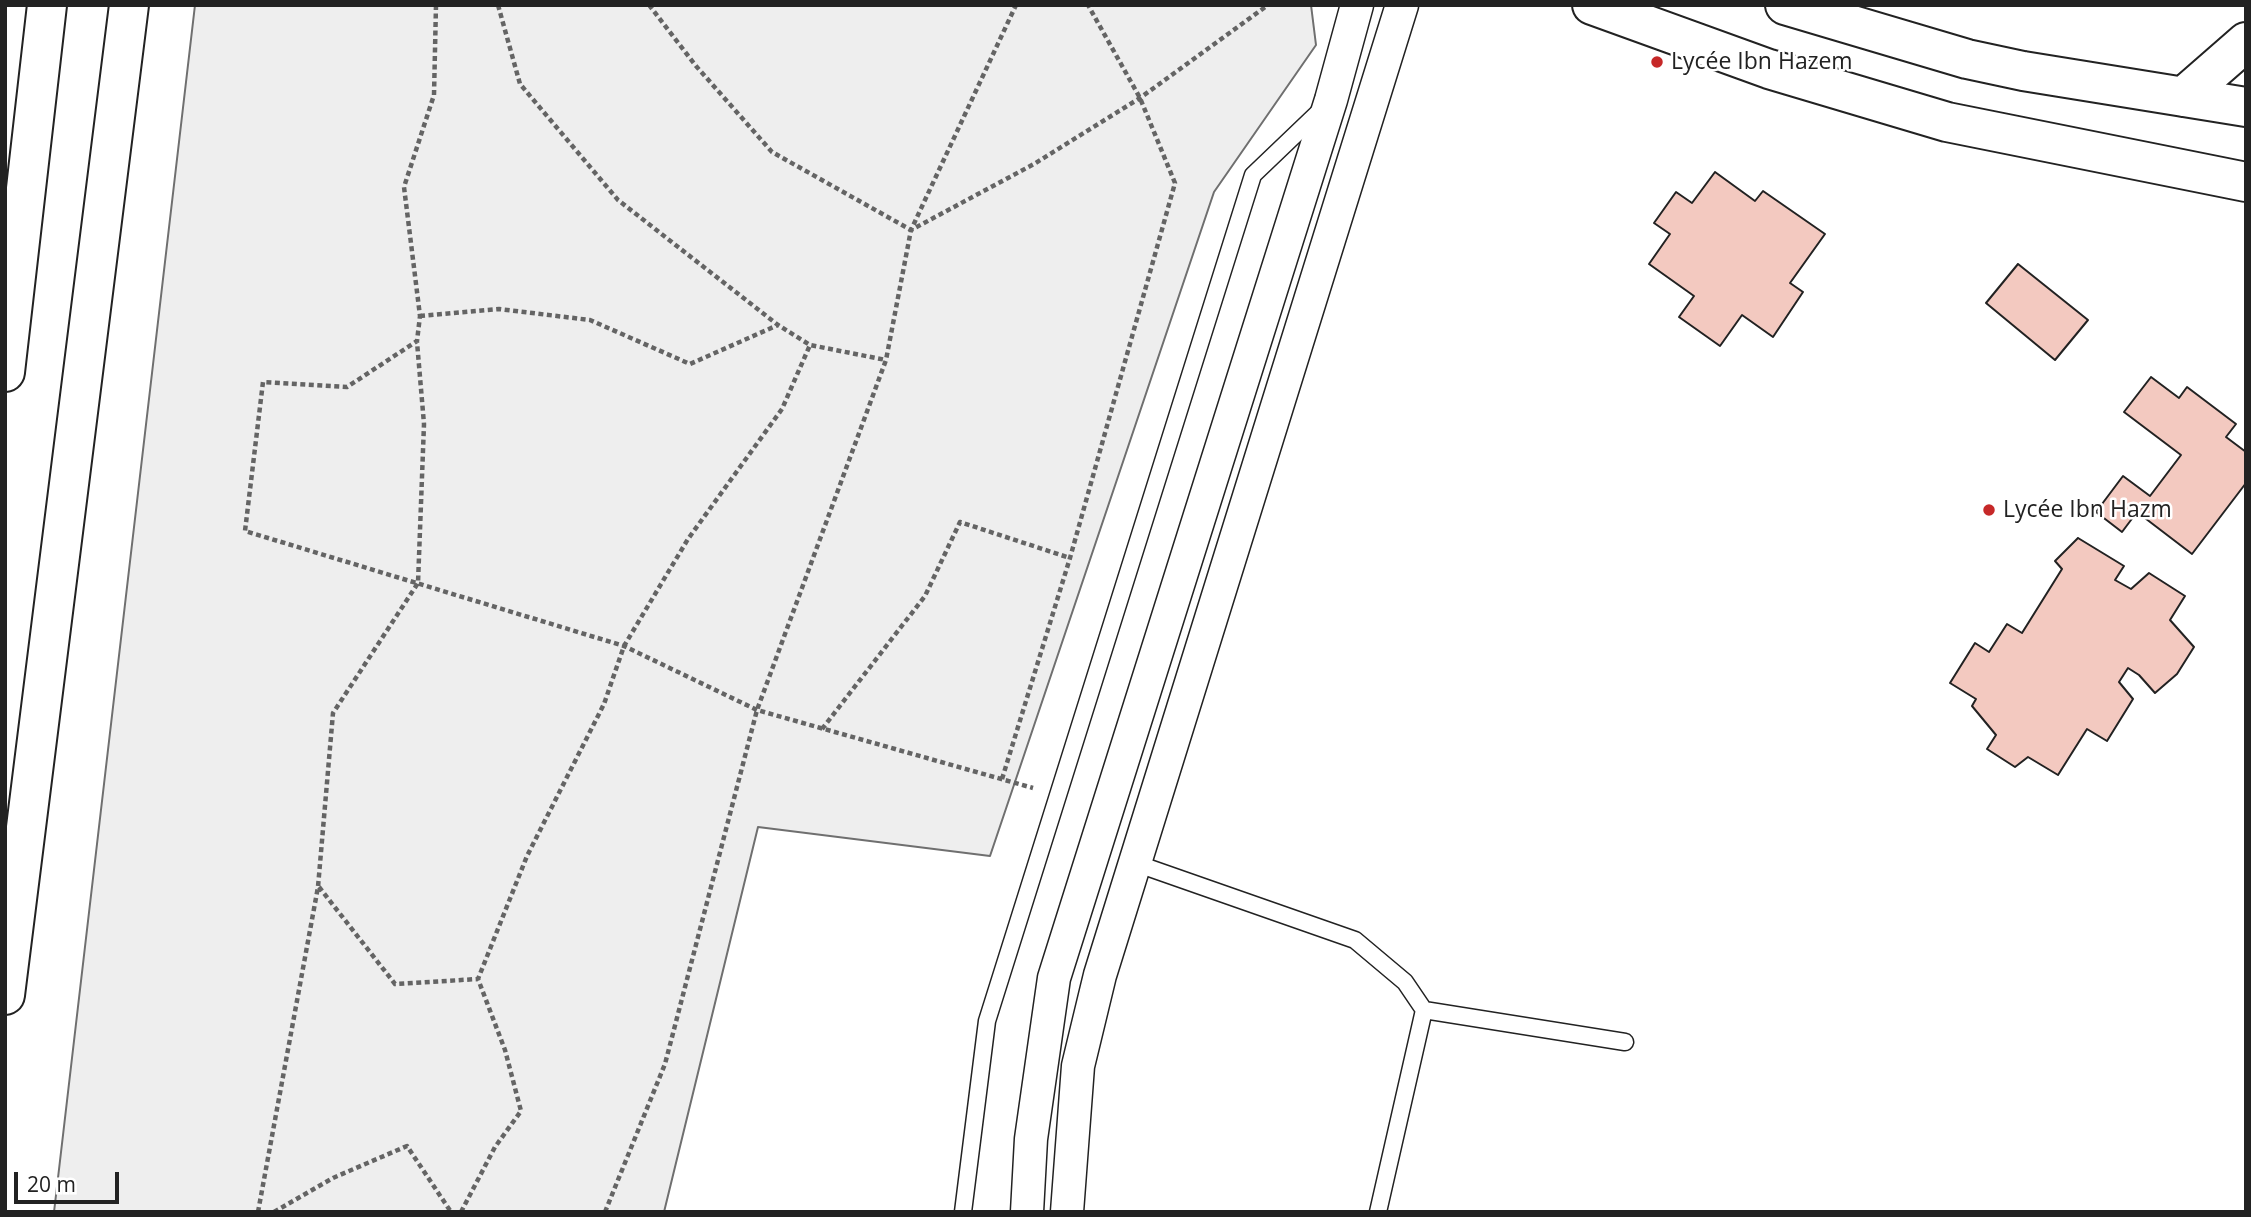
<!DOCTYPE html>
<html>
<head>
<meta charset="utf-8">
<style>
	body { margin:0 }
	#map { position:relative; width:2251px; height:1217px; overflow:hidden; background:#fff; font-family:"Open Sans",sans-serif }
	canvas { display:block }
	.frame { position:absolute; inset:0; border:7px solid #222; pointer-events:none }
	.scale { position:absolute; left:14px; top:1172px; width:105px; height:32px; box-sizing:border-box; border:4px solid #222; border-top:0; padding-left:9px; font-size:21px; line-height:24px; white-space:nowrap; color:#222; -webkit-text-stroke:5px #fff; paint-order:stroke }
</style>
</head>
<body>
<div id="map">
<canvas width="2251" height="1217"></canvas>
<div class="frame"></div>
<div class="scale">20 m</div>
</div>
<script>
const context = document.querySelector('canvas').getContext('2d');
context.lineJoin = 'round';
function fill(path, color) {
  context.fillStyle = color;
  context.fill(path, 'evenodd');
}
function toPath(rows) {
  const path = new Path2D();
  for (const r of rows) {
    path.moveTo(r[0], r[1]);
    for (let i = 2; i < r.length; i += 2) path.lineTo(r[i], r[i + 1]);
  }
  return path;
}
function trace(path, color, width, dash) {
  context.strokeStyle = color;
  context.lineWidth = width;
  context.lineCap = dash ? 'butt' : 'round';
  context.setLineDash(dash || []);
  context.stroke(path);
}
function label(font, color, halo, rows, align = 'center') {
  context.font = font + ' "Open Sans",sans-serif';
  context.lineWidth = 5;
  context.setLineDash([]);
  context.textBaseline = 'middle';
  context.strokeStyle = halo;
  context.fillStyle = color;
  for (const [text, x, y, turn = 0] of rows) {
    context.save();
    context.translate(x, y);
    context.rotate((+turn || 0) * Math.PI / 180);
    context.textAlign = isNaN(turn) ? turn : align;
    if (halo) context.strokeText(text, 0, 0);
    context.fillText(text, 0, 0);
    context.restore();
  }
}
const green = toPath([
	[195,5,1311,5,1316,45,1214,192,990,856,758,827,664,1212,54,1212,195,5]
]);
const building = toPath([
	[1715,172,1755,201,1763,191,1825,234,1790,283,1803,292,1773,337,1742,315,1720,346,1679,317,1694,296,1649,264,1670,234,1654,223,1676,192,1692,203,1715,172],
	[2018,264,2088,320,2055,360,1986,303,2018,264],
	[2151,377,2179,398,2187,387,2236,424,2226,437,2246,452,2246,483,2192,554,2137,512,2122,532,2096,512,2123,476,2150,496,2181,455,2124,412,2151,377],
	[2078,538,2124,566,2115,580,2131,589,2149,573,2185,596,2170,620,2194,647,2177,674,2155,693,2139,675,2128,668,2119,682,2133,699,2107,741,2087,729,2058,775,2028,757,2015,767,1987,749,1996,735,1972,706,1976,699,1950,683,1975,643,1989,652,2007,624,2022,633,2062,569,2055,561,2078,538]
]);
const path = toPath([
	[436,5,434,95,404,187,420,316,417,341,347,387,263,382,245,531,624,646,757,710,1033,788],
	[498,5,520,84,618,200,778,325,810,345,886,360],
	[649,5,696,66,772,152,911,230,1034,164,1140,98,1268,5],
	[420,316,499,309,590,320,690,364,778,325],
	[822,729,925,596,960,522,1070,558],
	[1002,779,1070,558,1175,183,1140,98,1088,5],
	[319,887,395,984,478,979],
	[258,1212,318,887,333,713,418,583,424,424,417,342],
	[274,1212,333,1178,407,1146,451,1212],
	[461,1212,495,1147,521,1111,505,1050,478,979,527,856,604,704,624,646,688,539,782,409,810,345],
	[605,1212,665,1064,757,710,886,360,911,230,1016,5]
]);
const lane = toPath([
	[1135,863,1355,940,1405,982,1424,1010,1378,1212],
	[1424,1010,1625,1042],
	[963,1212,987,1021,1253,175,1322,109]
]);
const street = toPath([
	[1027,1212,1031,1139,1054,978,1331,100,1357,5],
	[1067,1212,1078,1066,1100,975,1402,5]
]);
const secondary = toPath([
	[1592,5,1769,69,1947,122,2246,182],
	[1785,5,1967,59,2023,71,2246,107],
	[2183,97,2246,42]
]);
const highway = toPath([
	[5,372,47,5],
	[5,995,129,5]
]);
const markers = [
	[1657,62,7,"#c62828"],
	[1989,510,7,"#c62828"]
];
const poiNames = [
	["Lycée Ibn Hazem",1671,62],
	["Lycée Ibn Hazm",2003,510]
];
fill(green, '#eee');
trace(green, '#6f6f6f', 2);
fill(building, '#f3c9c0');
trace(building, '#222', 2);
trace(lane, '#222', 19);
trace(street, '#222', 35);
trace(secondary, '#222', 42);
trace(highway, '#222', 42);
trace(path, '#646464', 4.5, [5, 3.5]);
trace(lane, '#fff', 16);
trace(street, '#fff', 32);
trace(secondary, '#fff', 38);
trace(highway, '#fff', 38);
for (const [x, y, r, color] of markers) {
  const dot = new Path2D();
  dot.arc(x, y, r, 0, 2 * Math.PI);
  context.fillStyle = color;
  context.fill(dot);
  trace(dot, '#fff', 2.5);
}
label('23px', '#222', '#fff', poiNames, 'left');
</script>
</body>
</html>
